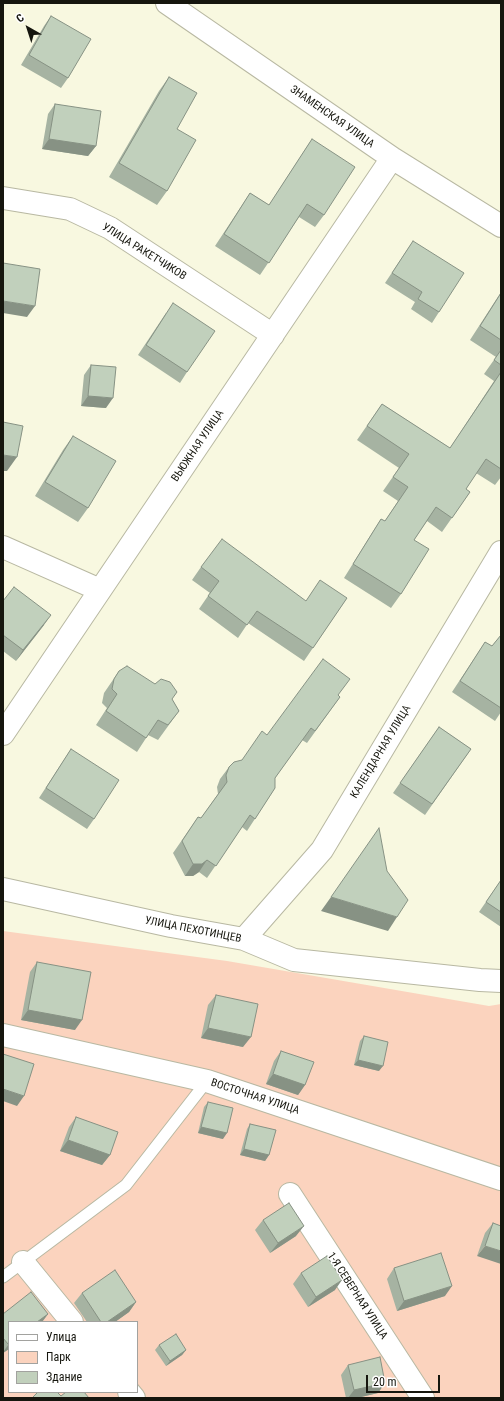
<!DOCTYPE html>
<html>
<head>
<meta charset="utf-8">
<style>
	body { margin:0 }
	#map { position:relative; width:504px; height:1401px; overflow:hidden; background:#f8f8e0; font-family:"Roboto Condensed",sans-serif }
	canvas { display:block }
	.frame { position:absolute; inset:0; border:4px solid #16160e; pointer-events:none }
	.legend { position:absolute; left:8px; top:1321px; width:130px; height:72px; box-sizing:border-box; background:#fff; border:1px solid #a2a29f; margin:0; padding:5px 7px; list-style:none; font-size:12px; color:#16160e }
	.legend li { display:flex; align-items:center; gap:8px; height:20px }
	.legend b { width:20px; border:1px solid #a2a29f }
	.north { position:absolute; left:8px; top:8px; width:40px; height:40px; -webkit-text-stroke:3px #fff; paint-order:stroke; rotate:321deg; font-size:11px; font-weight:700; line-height:16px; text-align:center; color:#16160e }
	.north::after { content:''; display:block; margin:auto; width:14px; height:18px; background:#16160e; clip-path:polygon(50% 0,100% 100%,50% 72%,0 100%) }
	.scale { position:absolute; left:366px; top:1375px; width:74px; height:18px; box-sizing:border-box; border:2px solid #16160e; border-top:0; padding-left:5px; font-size:12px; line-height:14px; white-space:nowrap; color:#16160e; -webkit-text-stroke:3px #fff; paint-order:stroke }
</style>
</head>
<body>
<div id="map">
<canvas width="504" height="1401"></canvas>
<div class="frame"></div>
<ul class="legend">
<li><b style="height:5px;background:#fff"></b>Улица</li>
<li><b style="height:11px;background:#fbd3be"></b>Парк</li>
<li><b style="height:11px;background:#c1d0bc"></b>Здание</li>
</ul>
<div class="north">С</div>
<div class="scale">20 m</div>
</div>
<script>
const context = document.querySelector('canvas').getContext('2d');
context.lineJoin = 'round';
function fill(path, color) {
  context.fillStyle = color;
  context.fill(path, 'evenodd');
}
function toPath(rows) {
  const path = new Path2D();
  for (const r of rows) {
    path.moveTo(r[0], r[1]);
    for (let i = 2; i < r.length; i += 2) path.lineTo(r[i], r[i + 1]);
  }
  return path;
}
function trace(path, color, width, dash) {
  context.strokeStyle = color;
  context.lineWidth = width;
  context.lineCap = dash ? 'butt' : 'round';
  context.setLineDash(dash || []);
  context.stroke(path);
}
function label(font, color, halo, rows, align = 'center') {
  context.font = font + ' "Roboto Condensed",sans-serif';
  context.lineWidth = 3;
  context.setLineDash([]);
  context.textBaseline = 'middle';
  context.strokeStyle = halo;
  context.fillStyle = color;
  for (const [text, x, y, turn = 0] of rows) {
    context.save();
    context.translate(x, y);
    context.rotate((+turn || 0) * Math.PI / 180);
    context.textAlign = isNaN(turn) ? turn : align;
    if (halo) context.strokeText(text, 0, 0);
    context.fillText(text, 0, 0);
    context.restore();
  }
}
const green = toPath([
	[3,931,227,961,489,1006,501,1004,501,1398,3,1398],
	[9,1322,137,1322,137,1392,9,1392]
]);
const lane = toPath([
	[3,1277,126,1185,207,1081]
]);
const street = toPath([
	[167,3,392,158,501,226],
	[3,198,70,209,110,228,273,335],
	[3,547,100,590],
	[3,734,392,158],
	[3,889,171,926,244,939,294,960,480,980,501,981],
	[244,939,322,850,501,552],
	[3,1035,207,1081,501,1179],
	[290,1194,423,1398],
	[23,1262,72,1322],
	[129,1392,134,1398]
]);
const wall = toPath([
	[51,16,68,78,61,88,21,65,44,26],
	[169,77,177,129,167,191,157,205,109,177,159,91],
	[55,104,96,146,88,156,42,149,48,114],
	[312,139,324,215,315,227,299,217,260,275,215,246,250,193,269,205],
	[413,241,439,312,432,323,411,309,415,302,385,283],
	[501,292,501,477,495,485,476,473,466,489,470,492,442,532,427,521,414,540,401,594,391,608,344,578,372,533,381,519,385,521,398,501,383,491,399,468,357,440,382,404,450,448,494,381,484,374,496,357,470,340],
	[166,313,187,372,180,383,138,355],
	[91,365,106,408,81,406,84,375],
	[73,436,88,508,78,522,35,496,63,450],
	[201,567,305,601,347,598,304,661,248,623,238,638,199,609,210,593,192,580],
	[3,601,44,625,16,661,3,651],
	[501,635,501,712,495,721,452,692,485,642,492,646],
	[119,671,172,699,179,711,158,740,148,735,137,752,96,725,107,708,102,703,104,693],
	[338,695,340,697,307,743,302,740,275,778,275,788,247,831,242,827,207,878,199,872,193,876,185,876,173,853,198,817,201,818,218,794,217,787,220,779,229,767,242,760,267,735],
	[439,727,471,749,425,815,393,793],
	[71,749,94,819,87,829,39,798],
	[501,880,501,927,479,912],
	[37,962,75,1030,21,1020,30,972],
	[216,995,243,1047,201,1038,208,1005],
	[364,1036,379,1071,354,1065,360,1041],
	[281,1051,305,1085,298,1095,266,1084,274,1061],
	[208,1102,223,1139,198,1133,204,1107],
	[76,1117,110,1155,102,1165,60,1151,69,1127],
	[250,1124,269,1155,265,1161,240,1155,247,1129],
	[263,1220,296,1236,270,1253,255,1230],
	[493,1223,501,1226,477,1256,485,1233],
	[394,1268,445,1296,397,1311,387,1279],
	[301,1273,335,1290,308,1307,293,1284],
	[82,1293,136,1302,129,1312,115,1322,87,1322,74,1303],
	[3,1314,48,1314,42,1322,9,1322,9,1349,3,1353],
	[159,1345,186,1350,182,1355,166,1366,155,1350],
	[348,1365,385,1383,378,1393,357,1398,346,1398,341,1375]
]);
const shadedWall = toPath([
	[49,139,96,146,88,156,42,149],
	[3,301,35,306,27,317,3,313],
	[88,396,113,398,106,408,81,406],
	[3,455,17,457,7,471,3,471],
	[51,615,44,625,16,661,23,650],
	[207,860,199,872,193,876,185,876,193,864],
	[331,897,397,917,388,931,321,911],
	[28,1010,82,1020,75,1030,21,1020],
	[208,1028,251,1037,243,1047,201,1038],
	[358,1060,383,1066,379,1071,354,1065],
	[273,1074,305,1085,298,1095,266,1084],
	[3,1089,24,1096,17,1106,3,1101],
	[201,1127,227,1133,223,1139,198,1133],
	[68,1140,110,1155,102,1165,60,1151],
	[244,1149,269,1155,265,1161,240,1155],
	[304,1226,296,1236,270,1253,278,1243],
	[485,1246,501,1251,501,1264,477,1256],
	[342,1280,335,1290,308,1307,316,1297],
	[452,1286,445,1296,397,1311,404,1301],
	[136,1302,129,1312,115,1322,107,1322],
	[48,1314,42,1322,37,1322],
	[9,1344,9,1349,3,1353,3,1352],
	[186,1350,182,1355,166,1366,170,1361],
	[385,1383,378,1393,357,1398,348,1398,354,1390]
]);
const building = toPath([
	[51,16,91,39,68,78,29,55,51,16],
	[169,77,197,93,177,129,196,140,167,191,119,163,169,77],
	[55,104,101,111,96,146,49,139,55,104],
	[312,139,355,167,324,215,307,204,269,263,224,234,250,193,269,205,312,139],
	[413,241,464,273,439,312,418,299,422,292,392,273,413,241],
	[3,263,40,269,35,306,3,301,3,263],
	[501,293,501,340,480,326,501,293],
	[173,303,215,331,187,372,146,345,173,303],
	[501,350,501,365,494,360,501,350],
	[91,365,116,367,113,398,88,396,91,365],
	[501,372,501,469,486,459,466,489,470,492,452,518,436,507,414,540,429,549,401,594,353,564,381,519,385,521,408,487,393,477,409,454,367,426,382,404,450,448,501,372],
	[3,422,23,426,17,457,3,455,3,422],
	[73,436,116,461,88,508,45,482,73,436],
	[222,539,306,601,320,580,347,598,313,648,257,611,247,625,208,596,219,581,201,567,222,539],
	[14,587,51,615,23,650,3,635,3,601,14,587],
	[501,635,501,708,460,681,485,642,492,646,501,635],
	[323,659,350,679,338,695,340,697,315,731,311,728,275,778,275,788,255,819,250,815,216,866,207,860,202,864,193,864,182,841,198,817,201,818,227,782,226,775,229,767,234,762,242,760,262,731,267,735,323,659],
	[127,666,155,684,161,679,170,682,177,692,172,699,179,711,168,725,158,720,146,738,106,711,117,694,112,689,114,679,119,671,127,666],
	[439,727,471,749,432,804,400,783,439,727],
	[71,749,119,780,94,819,46,788,71,749],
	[379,828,387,871,408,900,397,917,331,897,379,828],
	[501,880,501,912,486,902,501,880],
	[37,962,91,972,82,1020,28,1010,37,962],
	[216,995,258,1004,251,1037,208,1028,216,995],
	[364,1036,388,1042,383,1066,358,1060,364,1036],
	[281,1051,314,1062,305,1085,273,1074,281,1051],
	[3,1054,34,1064,24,1096,3,1089,3,1054],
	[208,1102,233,1108,227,1133,201,1127,208,1102],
	[76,1117,118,1132,110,1155,68,1140,76,1117],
	[250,1124,276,1130,269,1155,244,1149,250,1124],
	[289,1203,304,1226,278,1243,263,1220,289,1203],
	[493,1223,501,1226,501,1251,485,1246,493,1223],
	[441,1253,452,1286,404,1301,394,1268,441,1253],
	[327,1256,342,1280,316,1297,301,1273,327,1256],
	[115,1270,136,1302,107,1322,101,1322,82,1293,115,1270],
	[31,1292,48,1314,37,1322,9,1322,9,1344,8,1344,3,1338,3,1314,31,1292],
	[176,1334,186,1350,170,1361,159,1345,176,1334],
	[380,1357,385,1383,354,1390,348,1365,380,1357],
	[38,1392,57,1392,61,1396,66,1392,84,1392,89,1398,32,1398,38,1392]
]);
const streetNames = [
	["ЗНАМЕНСКАЯ УЛИЦА",332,117,35],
	["УЛИЦА РАКЕТЧИКОВ",144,252,32],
	["ВЬЮЖНАЯ УЛИЦА",198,446,-56],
	["КАЛЕНДАРНАЯ УЛИЦА",381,752,-59],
	["УЛИЦА ПЕХОТИНЦЕВ",193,930,11],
	["ВОСТОЧНАЯ УЛИЦА",255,1097,18],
	["1-Я СЕВЕРНАЯ УЛИЦА",357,1296,57]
];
fill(green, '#fbd3be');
trace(lane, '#b8b8a2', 13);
trace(street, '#b8b8a2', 24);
trace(lane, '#fff', 11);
trace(street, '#fff', 22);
fill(wall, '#a6b3a2');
fill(shadedWall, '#879284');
fill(building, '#c1d0bc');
trace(building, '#879284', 1);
label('11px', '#16160e', '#fff', streetNames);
</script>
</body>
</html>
